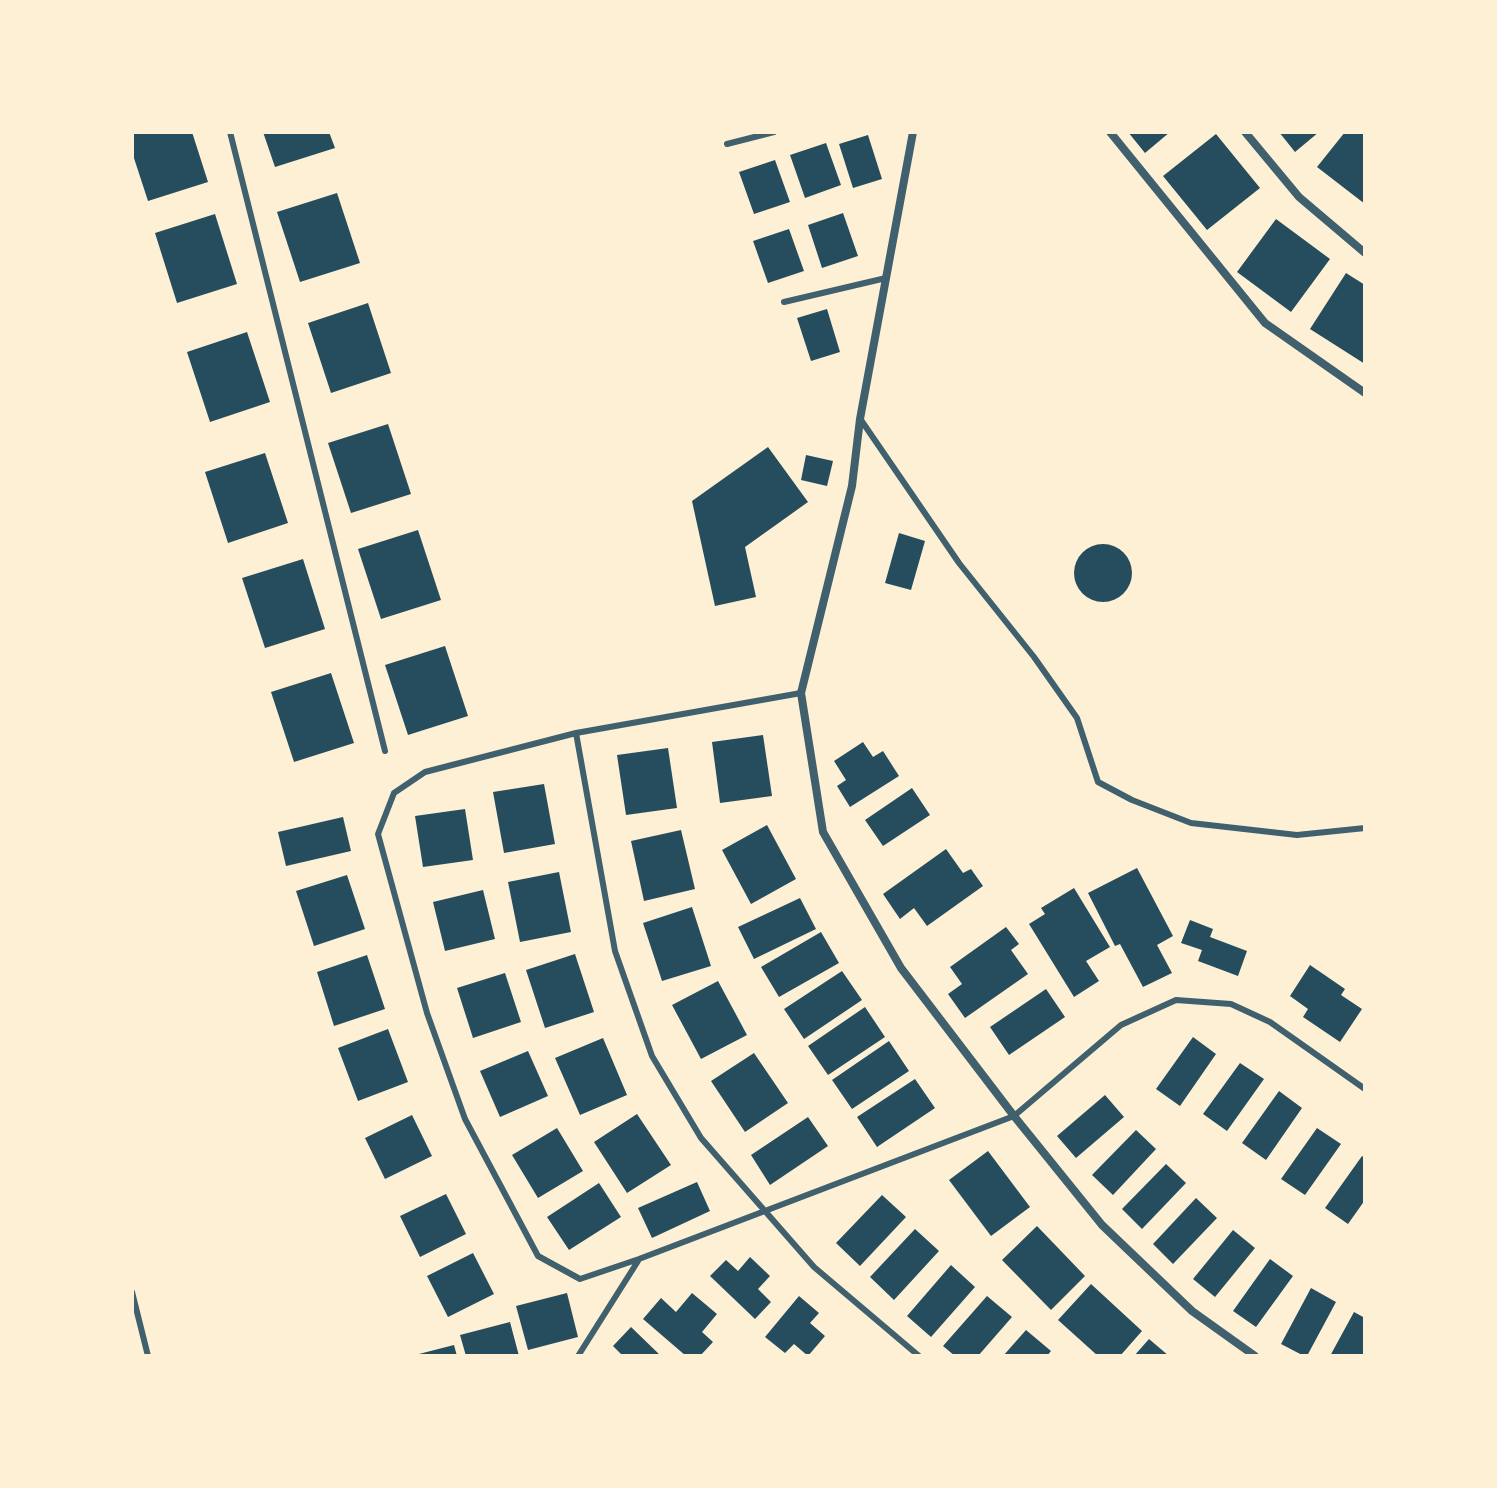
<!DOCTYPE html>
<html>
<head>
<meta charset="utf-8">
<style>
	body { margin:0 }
	#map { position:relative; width:1497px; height:1488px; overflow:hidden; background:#fdf0d5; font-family:Cabin,sans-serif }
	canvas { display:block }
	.frame { position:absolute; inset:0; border:134px solid #fdf0d5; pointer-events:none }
</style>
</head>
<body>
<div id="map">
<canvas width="1497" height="1488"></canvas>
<div class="frame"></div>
</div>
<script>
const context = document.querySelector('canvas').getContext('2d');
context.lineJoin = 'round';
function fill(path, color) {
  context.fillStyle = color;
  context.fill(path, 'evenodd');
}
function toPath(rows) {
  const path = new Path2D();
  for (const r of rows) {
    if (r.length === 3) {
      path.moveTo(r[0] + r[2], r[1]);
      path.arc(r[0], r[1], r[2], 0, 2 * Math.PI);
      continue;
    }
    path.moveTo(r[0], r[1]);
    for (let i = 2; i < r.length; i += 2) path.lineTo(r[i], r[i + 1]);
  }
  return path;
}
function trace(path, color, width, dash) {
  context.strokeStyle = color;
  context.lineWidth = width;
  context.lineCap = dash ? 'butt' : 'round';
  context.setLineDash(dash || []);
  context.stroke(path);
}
const building = toPath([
	[132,132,192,132,208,182,148,201,132,152],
	[263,132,329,132,335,148,275,167],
	[1128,132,1170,132,1145,153],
	[1279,132,1319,132,1295,152],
	[1345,132,1365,132,1365,204,1317,167],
	[1216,134,1260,188,1207,230,1163,176],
	[868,135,882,179,853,188,839,144],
	[826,143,841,185,805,198,790,155],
	[775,160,790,202,754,214,739,172],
	[337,193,360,263,300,282,277,212],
	[843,213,858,256,822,268,808,225],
	[215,214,237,284,177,303,155,233],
	[1276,219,1330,259,1291,312,1237,272],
	[789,229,804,271,768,283,753,241],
	[1346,273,1365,285,1365,364,1310,329],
	[368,303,391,373,331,393,308,323],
	[827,309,840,352,811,361,797,318],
	[247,332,270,402,210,422,187,352],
	[388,424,411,494,351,513,328,443],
	[768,447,808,502,745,547,756,597,715,606,692,501],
	[265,453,288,523,228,543,205,472],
	[806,455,833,461,827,486,801,480],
	[418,530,441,600,381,619,358,549],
	[899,533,925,541,911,590,885,583],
	[1103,573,29],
	[303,559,325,629,265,648,242,578],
	[445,646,468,716,408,735,385,665],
	[331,673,354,743,294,762,271,692],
	[763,735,772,796,720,803,712,742],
	[863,742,873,757,883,751,899,776,850,807,837,786,846,780,834,761],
	[668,748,677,808,626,815,617,755],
	[544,784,555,844,504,853,493,792],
	[912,788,930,815,883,846,865,820],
	[465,809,473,860,423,867,415,816],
	[343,817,351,851,286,866,278,832],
	[767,825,796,879,751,904,722,850],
	[681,830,695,889,644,901,631,841],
	[946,849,963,873,971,869,983,886,927,926,914,908,900,919,883,894],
	[1137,868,1173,936,1157,945,1172,973,1143,987,1120,944,1115,946,1088,893],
	[559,872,571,932,520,942,508,882],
	[347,875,365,929,314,946,296,891],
	[1074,888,1110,947,1086,961,1099,981,1074,997,1029,924,1045,914,1041,908],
	[483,890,495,939,445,951,433,902],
	[800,898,816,929,754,959,738,927],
	[692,907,711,966,662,981,643,923],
	[1190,920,1213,929,1210,937,1247,951,1238,976,1198,961,1202,950,1181,943],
	[1006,927,1019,944,1011,950,1028,974,965,1018,948,994,962,984,950,967],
	[821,932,839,963,779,997,761,967],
	[575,954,594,1012,545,1028,526,970],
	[367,955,385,1009,334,1026,317,972],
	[1310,965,1345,989,1341,995,1362,1009,1340,1042,1303,1017,1308,1009,1290,996],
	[842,971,862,1000,804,1039,784,1009],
	[505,973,521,1022,473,1038,457,988],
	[718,981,747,1035,701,1059,672,1005],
	[1046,989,1065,1017,1009,1055,990,1027],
	[865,1007,885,1037,828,1075,808,1046],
	[388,1029,408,1082,358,1101,338,1048],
	[1193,1037,1216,1054,1180,1106,1156,1089],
	[603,1038,627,1095,580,1115,555,1058],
	[889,1041,909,1071,852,1109,832,1080],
	[528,1051,548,1096,500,1117,480,1071],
	[754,1053,788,1103,745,1132,711,1081],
	[1240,1063,1264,1079,1227,1131,1203,1114],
	[915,1079,935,1108,877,1147,857,1117],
	[1279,1091,1302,1108,1266,1160,1242,1143],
	[1105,1095,1124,1117,1076,1158,1057,1136],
	[637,1114,671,1165,627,1193,594,1142],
	[412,1115,432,1156,385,1179,365,1138],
	[808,1117,828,1146,770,1185,751,1155],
	[557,1128,583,1171,538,1198,512,1155],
	[1317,1128,1341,1144,1305,1195,1281,1179],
	[1136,1130,1156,1149,1113,1195,1092,1175],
	[988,1151,1030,1207,991,1236,949,1180],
	[1362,1156,1365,1158,1365,1200,1348,1224,1325,1208],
	[1166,1164,1186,1183,1142,1229,1122,1209],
	[697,1182,710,1211,652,1238,638,1208],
	[599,1183,621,1217,569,1250,547,1217],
	[446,1194,466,1234,420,1257,400,1216],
	[882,1195,906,1217,860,1266,836,1243],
	[1196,1198,1217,1218,1173,1264,1153,1244],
	[1037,1226,1085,1276,1051,1310,1002,1260],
	[915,1229,939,1251,894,1300,870,1277],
	[1233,1230,1255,1248,1215,1297,1193,1279],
	[473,1253,494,1294,448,1317,427,1276],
	[750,1257,770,1276,758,1289,771,1302,755,1319,710,1276,726,1260,738,1271],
	[1270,1259,1293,1276,1256,1327,1233,1311],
	[951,1265,975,1287,931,1337,907,1316],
	[1091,1284,1142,1331,1120,1356,1098,1356,1058,1320],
	[1311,1288,1336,1302,1307,1356,1304,1356,1281,1344],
	[567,1293,578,1337,528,1350,516,1306],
	[692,1293,717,1314,702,1332,713,1342,700,1356,686,1356,643,1319,661,1298,676,1312],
	[799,1296,819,1313,810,1323,825,1336,808,1356,794,1344,785,1353,765,1337],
	[987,1296,1012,1317,978,1356,955,1356,943,1346],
	[1354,1312,1365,1318,1365,1351,1362,1356,1330,1356],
	[510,1322,519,1356,466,1356,460,1335],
	[631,1327,661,1356,623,1356,613,1346],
	[1026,1330,1051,1351,1047,1356,1003,1356],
	[1149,1339,1169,1356,1134,1356],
	[454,1345,457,1356,415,1356,415,1355]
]);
const service = toPath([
	[230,132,385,751],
	[727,144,774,132],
	[784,302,886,278],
	[861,420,959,563,1034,657,1077,718,1098,782,1132,800,1191,823,1297,835,1365,828],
	[801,693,576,733,425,772,394,793,378,834,427,1013,465,1119,538,1256,580,1279,639,1259,1014,1116,1121,1025,1176,1000,1231,1004,1270,1022,1365,1089],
	[576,733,615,951,652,1056,701,1138,814,1267,919,1356],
	[132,1292,148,1356],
	[578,1356,638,1261]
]);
const minor = toPath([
	[913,132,860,419,852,486,801,693,823,832,901,968,1014,1116,1102,1225,1192,1311,1255,1356],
	[1110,132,1265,323,1365,393],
	[1245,132,1299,197,1365,253]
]);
fill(building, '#264d5e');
trace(service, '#3f606c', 6);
trace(minor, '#3f606c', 8);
</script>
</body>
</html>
